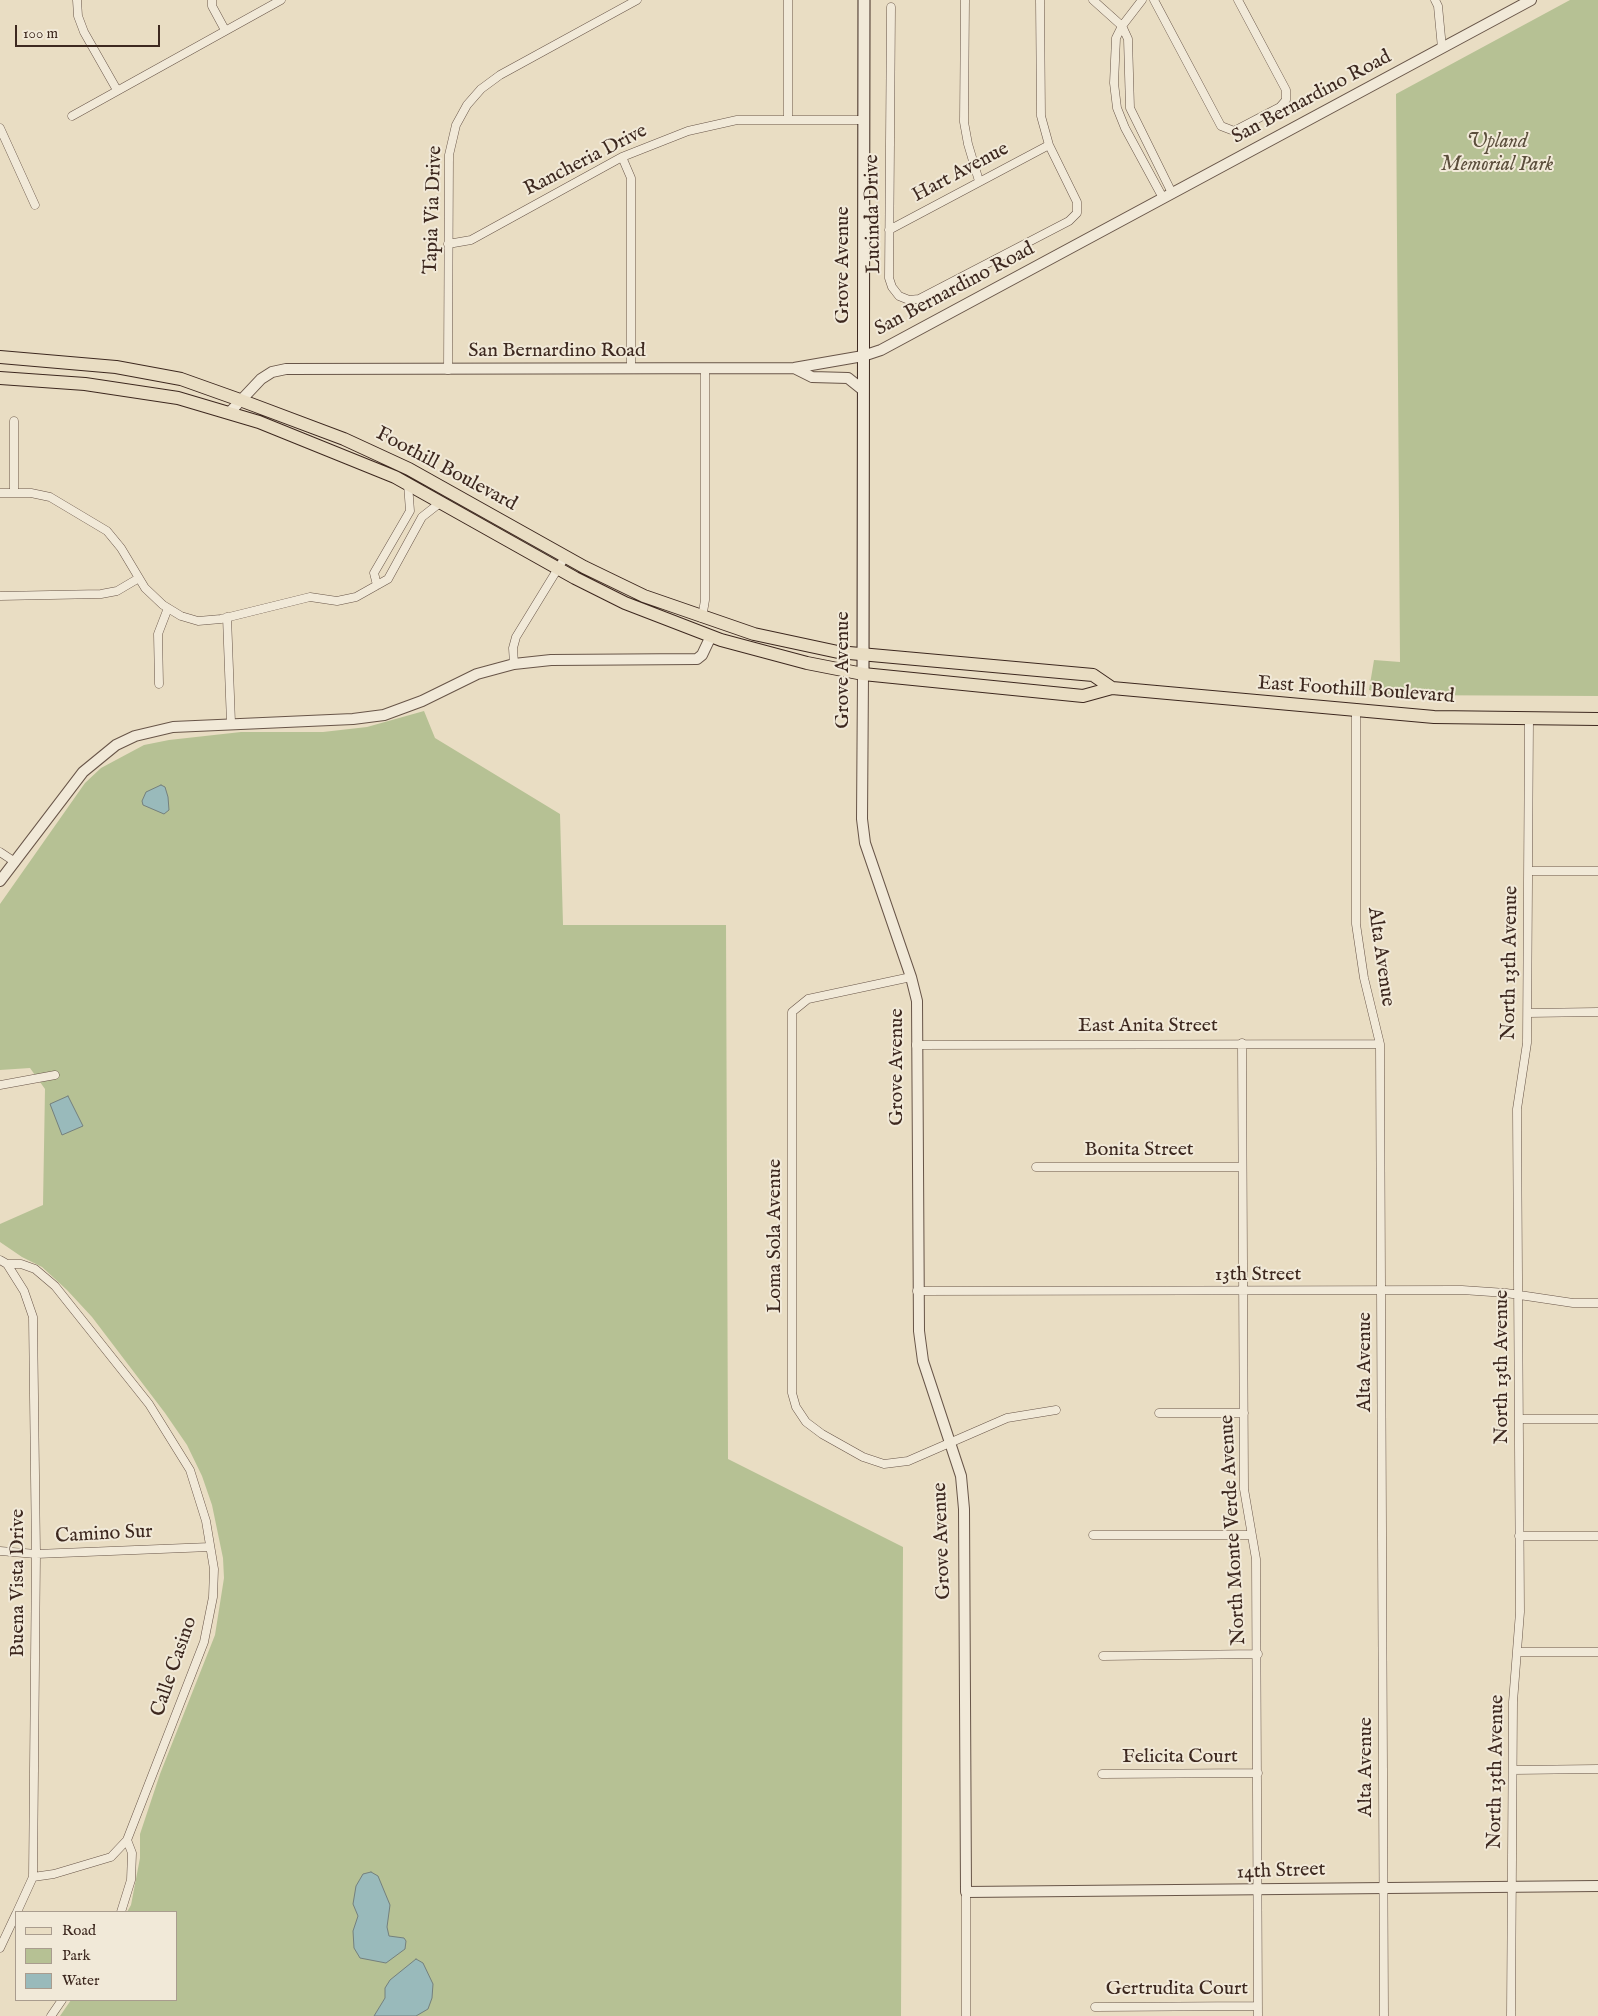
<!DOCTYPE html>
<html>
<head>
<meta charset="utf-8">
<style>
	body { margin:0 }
	#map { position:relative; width:1598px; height:2016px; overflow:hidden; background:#e9ddc3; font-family:"IM FELL English",serif }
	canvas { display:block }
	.legend { position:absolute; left:15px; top:1911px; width:162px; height:90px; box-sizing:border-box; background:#f1e9d8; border:1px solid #a99c8e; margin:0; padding:6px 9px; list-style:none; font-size:15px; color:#3d281f }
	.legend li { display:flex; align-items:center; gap:10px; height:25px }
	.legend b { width:25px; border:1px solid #a99c8e }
	.scale { position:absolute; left:15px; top:25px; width:145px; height:22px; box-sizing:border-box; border:2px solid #3d281f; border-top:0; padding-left:6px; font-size:15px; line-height:18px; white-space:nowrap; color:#3d281f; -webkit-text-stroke:4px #f1e9d8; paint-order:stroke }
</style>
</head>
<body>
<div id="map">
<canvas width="1598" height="2016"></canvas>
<ul class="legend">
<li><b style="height:6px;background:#e9ddc3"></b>Road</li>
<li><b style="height:14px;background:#b6c194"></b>Park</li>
<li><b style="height:14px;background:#99babb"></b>Water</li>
</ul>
<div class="scale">100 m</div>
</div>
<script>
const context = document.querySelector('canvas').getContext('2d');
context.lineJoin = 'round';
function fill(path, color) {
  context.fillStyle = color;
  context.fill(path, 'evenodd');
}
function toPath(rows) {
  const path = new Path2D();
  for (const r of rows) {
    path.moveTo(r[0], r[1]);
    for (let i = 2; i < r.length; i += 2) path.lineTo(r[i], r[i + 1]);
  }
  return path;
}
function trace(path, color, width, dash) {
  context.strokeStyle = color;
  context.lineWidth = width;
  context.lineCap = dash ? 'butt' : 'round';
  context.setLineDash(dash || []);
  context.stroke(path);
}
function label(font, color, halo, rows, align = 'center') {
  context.font = font + ' "IM FELL English",serif';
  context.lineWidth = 4;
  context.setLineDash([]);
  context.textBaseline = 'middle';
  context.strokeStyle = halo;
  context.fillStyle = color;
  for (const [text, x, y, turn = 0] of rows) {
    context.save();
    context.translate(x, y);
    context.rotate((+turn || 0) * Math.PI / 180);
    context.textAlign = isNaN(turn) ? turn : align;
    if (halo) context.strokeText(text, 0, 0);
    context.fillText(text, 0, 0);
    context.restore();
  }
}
const green = toPath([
	[1570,0,1598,0,1598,696,1387,695,1369,690,1374,660,1400,662,1396,94],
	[424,711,435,738,560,814,563,925,726,925,728,1459,903,1547,901,2016,60,2016,71,2000,176,2000,176,1912,127,1912,131,1905,140,1858,140,1834,160,1774,215,1635,224,1578,223,1558,212,1505,202,1476,187,1445,165,1413,92,1317,67,1290,42,1267,22,1257,0,1242,0,1224,43,1205,45,1089,30,1068,0,1070,0,904,85,783,101,768,144,745,169,740,241,732,323,732,367,727]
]);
const water = toPath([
	[161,785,165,787,168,797,169,810,164,814,143,805,142,801,146,792,161,785],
	[68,1096,83,1126,62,1135,50,1104,68,1096],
	[371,1872,378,1876,390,1905,387,1927,389,1936,404,1938,406,1941,405,1949,386,1963,360,1958,354,1948,353,1931,358,1916,353,1904,356,1886,363,1874,371,1872],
	[416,1959,423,1963,433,1984,432,1998,428,2009,416,2016,374,2016,385,1998,385,1988,390,1980,416,1959]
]);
const minor = toPath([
	[77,0,78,16,84,32,117,90],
	[212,0,212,6,225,30],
	[965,0,964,122,968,144,979,181],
	[1093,0,1122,26,1128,39,1130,108,1172,193],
	[1142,0,1122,26,1116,38,1114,83,1117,108,1125,128,1163,198],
	[1154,0,1221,126,1234,131,1280,107,1286,100,1286,90,1238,0],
	[1435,0,1438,6,1442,48],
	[891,7,889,278,892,287,899,296,909,300,919,299,1069,221,1077,213,1077,202,1049,145,1041,116,1040,0],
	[72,116,281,0],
	[788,120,788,0],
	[0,128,35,205],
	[622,157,631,178,631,369],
	[889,230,1049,145],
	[448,244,471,240,622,157,688,131,737,120,864,120],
	[448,370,449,155,456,125,467,105,481,89,500,75,637,0],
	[14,421,14,493],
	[0,493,31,493,50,497,107,531,121,548,145,588,163,605,181,616,198,621,221,619,310,597,337,601,356,597,388,579,422,517,441,502],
	[377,585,374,573,410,511,408,484],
	[0,596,101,594,117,591,139,578],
	[227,617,231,723],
	[702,618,705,600,705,369],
	[514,664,513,648,516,637,565,557],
	[159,684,158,634,168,608],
	[1356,711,1356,924,1364,978,1380,1044,1384,2016],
	[0,852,15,862],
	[1529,871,1598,871],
	[911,977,808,999,792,1012,792,1393,796,1407,806,1422,822,1434,863,1457,884,1464,908,1461,1007,1418,1056,1410],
	[1528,1013,1598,1012],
	[1242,1043,1244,1489,1256,1559,1258,2016],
	[916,1045,1380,1044],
	[0,1085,55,1075],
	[1036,1167,1242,1167],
	[0,1260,7,1264,24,1291,33,1317,36,1554,33,1877,17,1912],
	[7,1264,21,1264,35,1269,55,1286,149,1404,190,1470,206,1521,214,1569,213,1597,204,1642,127,1840,111,1857,54,1874,33,1877],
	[917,1291,1462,1290,1506,1293,1573,1303,1598,1303],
	[1159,1413,1244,1413],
	[1519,1419,1598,1419],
	[1093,1535,1251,1535],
	[1519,1536,1598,1536],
	[0,1551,36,1554,210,1547],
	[1517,1652,1598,1652],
	[1103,1656,1258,1654],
	[1513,1770,1598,1769],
	[1102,1774,1258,1773],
	[966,1892,966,2016],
	[121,1912,131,1880,132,1853,127,1840],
	[0,1948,16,1914],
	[1095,2007,1258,2006],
	[51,2016,62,2000],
	[1511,2016,1513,1702,1520,1612,1517,1109,1527,1043,1529,719]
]);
const tertiary = toPath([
	[794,368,812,377,848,378,863,390],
	[229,413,261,379,272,372,286,369,794,368,863,356,881,350,1531,0],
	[863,674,862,819,865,843,911,977,917,1001,919,1331,923,1361,961,1476,964,1509,966,1892,1598,1886],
	[0,881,83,772,116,745,135,736,173,727,353,719,384,715,422,701,477,674,514,664,551,660,697,659,702,655,711,636]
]);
const secondary = toPath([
	[863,674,864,0]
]);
const primary = toPath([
	[0,357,116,367,181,379,240,400,344,439,409,469,584,567,644,596,754,634,838,652,1093,675,1112,688],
	[0,378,85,384,178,398,259,422,395,477,575,578,625,603,721,640,807,663,863,674,1083,696,1112,688,1434,717,1598,719]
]);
const streetNames = [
	["San Bernardino Road",1312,98,-28],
	["Rancheria Drive",586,161,-27],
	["Hart Avenue",961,173,-28],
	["Tapia Via Drive",434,210,-88],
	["Lucinda Drive",874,214,-91],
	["Grove Avenue",844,265,-90],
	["San Bernardino Road",955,290,-28],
	["San Bernardino Road",557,352],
	["Foothill Boulevard",446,470,28],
	["Grove Avenue",844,670,-90],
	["East Foothill Boulevard",1356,691,4],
	["Alta Avenue",1380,957,82],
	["North 13th Avenue",1511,963,-89],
	["East Anita Street",1148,1027],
	["Grove Avenue",898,1067,-90],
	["Bonita Street",1139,1151],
	["Loma Sola Avenue",776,1236,-90],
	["13th Street",1258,1276],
	["Alta Avenue",1366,1362,-90],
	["North 13th Avenue",1503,1367,-90],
	["North Monte Verde Avenue",1234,1530,-93],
	["Camino Sur",104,1535,-3],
	["Grove Avenue",943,1541,-92],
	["Buena Vista Drive",19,1583,-90],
	["Calle Casino",175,1667,-71],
	["Felicita Court",1180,1758],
	["Alta Avenue",1367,1767,-90],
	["North 13th Avenue",1497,1772,-89],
	["14th Street",1281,1872,-2],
	["Gertrudita Court",1177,1990]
];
const parkNames = [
	["Upland",1497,143],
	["Memorial Park",1497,166]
];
fill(green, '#b6c194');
fill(water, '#99babb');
trace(water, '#74807d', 1);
trace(minor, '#685548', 9);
trace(tertiary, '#685548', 12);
trace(secondary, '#3d281f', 13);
trace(primary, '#3d281f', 14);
trace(minor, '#f1e9d8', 8);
trace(tertiary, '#f1e9d8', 10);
trace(secondary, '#f1e9d8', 11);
trace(primary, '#e9ddc3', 12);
label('20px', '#3d281f', '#f1e9d8', streetNames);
label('italic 20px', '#5b4e3c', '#f1e9d8', parkNames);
</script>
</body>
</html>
